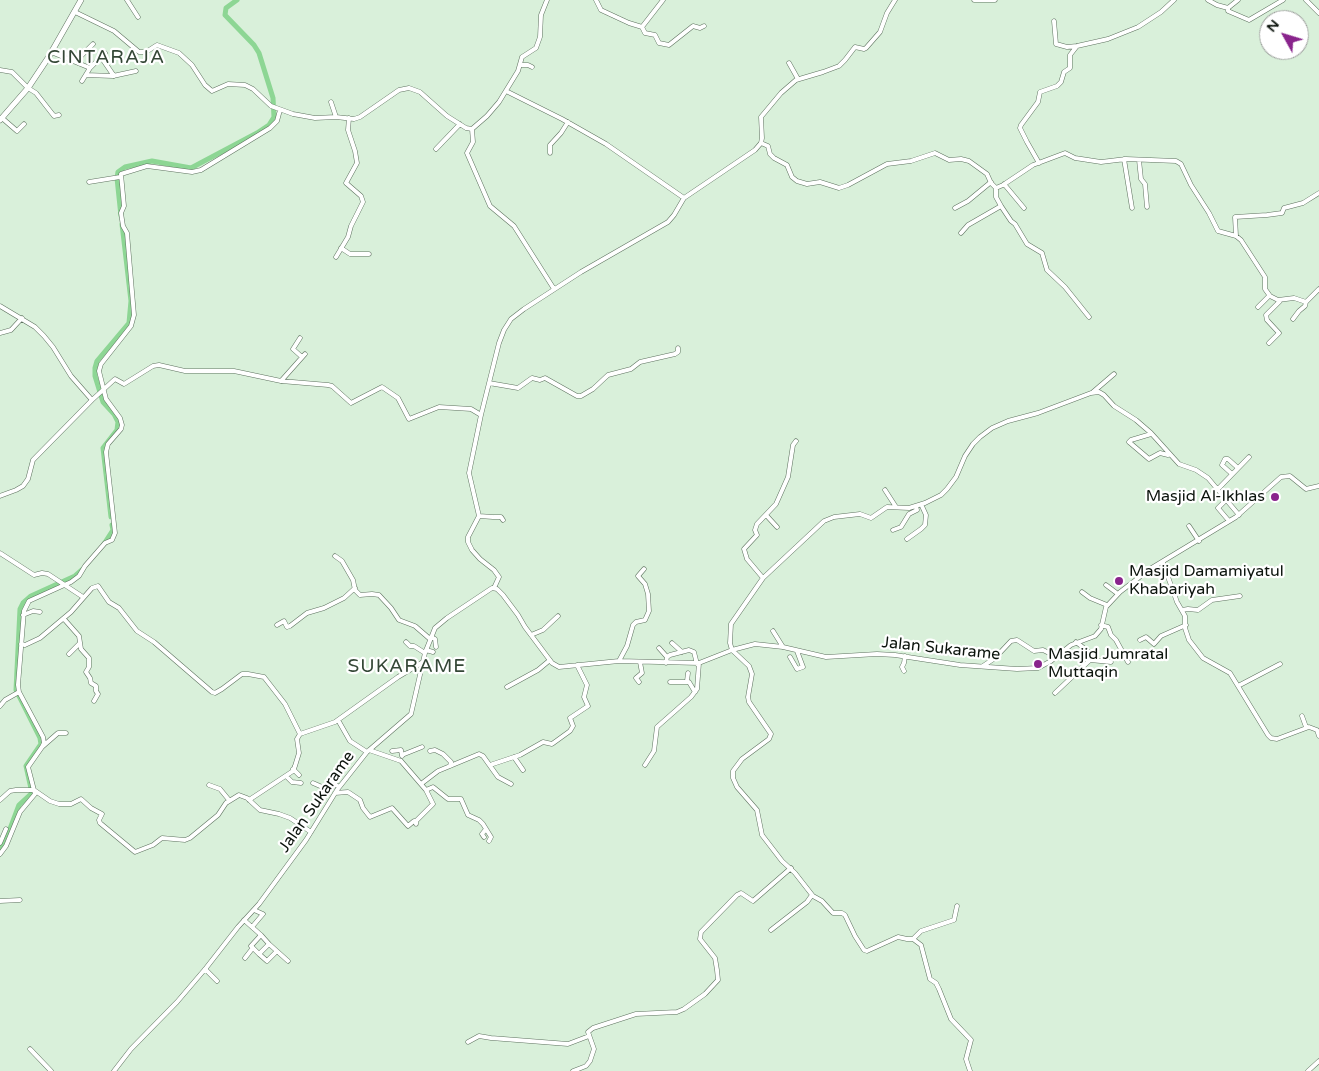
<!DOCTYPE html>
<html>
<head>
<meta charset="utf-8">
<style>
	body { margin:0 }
	#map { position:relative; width:1319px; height:1071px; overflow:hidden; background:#d9f0da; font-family:"Varela Round",sans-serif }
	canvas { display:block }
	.north { position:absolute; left:1259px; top:10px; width:50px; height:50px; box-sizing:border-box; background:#fff; border:1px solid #9ea19e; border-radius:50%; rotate:309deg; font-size:14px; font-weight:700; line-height:20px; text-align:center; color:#0c140d }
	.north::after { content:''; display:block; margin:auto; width:18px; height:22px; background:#89248c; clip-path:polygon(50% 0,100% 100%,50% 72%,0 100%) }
</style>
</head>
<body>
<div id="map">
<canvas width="1319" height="1071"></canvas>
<div class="north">N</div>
</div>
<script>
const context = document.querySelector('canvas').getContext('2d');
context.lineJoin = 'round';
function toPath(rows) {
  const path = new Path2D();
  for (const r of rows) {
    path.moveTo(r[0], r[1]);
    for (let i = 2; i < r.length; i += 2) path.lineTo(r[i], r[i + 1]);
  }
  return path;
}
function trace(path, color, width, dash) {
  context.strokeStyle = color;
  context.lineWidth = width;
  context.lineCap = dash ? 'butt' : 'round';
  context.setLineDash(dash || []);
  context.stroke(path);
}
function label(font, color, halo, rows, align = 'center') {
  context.font = font + ' "Varela Round",sans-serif';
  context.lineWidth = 4.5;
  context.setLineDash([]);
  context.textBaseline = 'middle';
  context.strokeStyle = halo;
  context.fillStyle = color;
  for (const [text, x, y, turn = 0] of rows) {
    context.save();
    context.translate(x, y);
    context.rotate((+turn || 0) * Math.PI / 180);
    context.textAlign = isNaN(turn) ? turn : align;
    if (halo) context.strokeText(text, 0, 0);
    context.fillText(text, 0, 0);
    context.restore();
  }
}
const river = toPath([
	[121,216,117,178,118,172,125,167,152,161,191,168,257,133,269,125,274,117,273,98,259,53,254,45,225,15,226,8,237,0],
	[111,517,103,448,117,430,118,422,114,414,103,402,95,376,95,368,97,361,129,323,131,301,122,224],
	[104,544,113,530,112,525],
	[0,850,10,829,19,805,32,793,26,766,41,744,40,738,16,690,20,609,23,603,31,596,75,576,83,569]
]);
const minor = toPath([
	[127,0,138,17],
	[596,0,601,10,629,23,642,27,663,0],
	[974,0,995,0],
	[1208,0,1217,5,1228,8,1228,11,1249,20,1283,0],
	[1306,0,1319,13],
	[1228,8,1238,0],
	[75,12,114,31,139,52,146,52,157,45,179,53,192,65,205,85,212,91,228,84,245,85,253,89,271,106,293,114,315,118,336,117,354,119,360,117,399,90,409,88,420,92,447,116,466,128,472,129,487,116,499,102,518,71,522,57,536,48,540,37,541,15,547,0],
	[1054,21,1056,44,1067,47,1077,46,1108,39,1138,27,1161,12,1174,0],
	[642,27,645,33,655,35,659,43,669,45,693,26,700,28,704,26],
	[51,52,90,68,105,53],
	[101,57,114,76],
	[76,61,93,44],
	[789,63,798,79],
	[520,65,528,65,532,67],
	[0,70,12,72,28,88,36,93,54,116,59,115],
	[86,75,113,76,136,71],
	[82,81,90,68],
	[506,91,562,119,606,144,684,198],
	[331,102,336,117],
	[2,118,17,131,24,124],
	[472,129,473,142,467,153,490,206,514,226,554,289],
	[761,143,768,146,770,154,774,158,787,165,792,177,797,181,807,184,820,182,839,188,848,185,887,164,911,161,935,153,949,160,961,159,969,161,987,174,991,183,996,188,1003,185,1033,165,1065,153,1075,158,1101,162,1126,159,1176,161,1181,164,1191,185,1209,213,1218,231,1236,236,1241,240,1265,277,1265,289,1270,296,1278,300,1294,298,1306,302,1319,289],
	[436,149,460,124],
	[550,153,550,145,561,133,568,122],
	[1124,159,1132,208],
	[1139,160,1141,179,1145,184,1147,207],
	[1039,163,1027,142,1020,128,1021,125,1038,102,1040,92,1057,86,1061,82,1064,72,1070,68,1070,55,1077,46],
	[89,182,120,177],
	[1004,184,1024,208],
	[1001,206,1011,221,1015,224,1027,244,1042,253,1047,270,1065,287,1089,317],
	[955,208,968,201,991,182],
	[961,233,968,225,1001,206,996,197,996,188],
	[1236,236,1235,217,1267,215,1282,213,1284,208,1303,203,1319,193],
	[341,248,350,254,369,254],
	[336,257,348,237,351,226,363,202,361,196,346,183,357,163,355,151,348,130,349,118],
	[0,306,35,327,44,336,53,347,71,376,92,400,115,379,124,384,153,366,159,365,185,371,234,371,281,381,328,385,332,386,351,403,382,387,398,398,409,419,439,407,471,409,481,415],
	[1258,307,1269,296],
	[1293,319,1299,311,1305,306,1306,302],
	[0,333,11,330,22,318],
	[300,338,293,349,302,357],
	[1269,343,1279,333,1267,320,1266,315,1280,301],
	[281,381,305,354],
	[489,383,518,388,532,378,540,380,545,378,577,396,581,396,593,389,608,375,631,369,640,362,675,354,678,352,678,348],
	[1093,392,1114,374],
	[1151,434,1131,440,1129,442,1149,459,1160,453,1168,455],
	[1232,474,1222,465,1225,459,1228,459,1238,468],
	[885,490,896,507],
	[1217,490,1249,457],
	[0,496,16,490,23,486,28,479,33,460,92,400],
	[1226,500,1218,508,1229,521],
	[766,515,777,527],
	[479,516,493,517],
	[494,517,501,517,503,520],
	[1189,526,1199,541],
	[893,530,901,527,909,514,917,510,916,506],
	[907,539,921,529,925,525,926,515,921,504],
	[0,553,34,575,42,573,48,574,83,597],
	[335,556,342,561,353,580,355,590,360,595,372,594,379,595,391,608,399,620,415,626,430,639],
	[1163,563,1177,602,1185,616,1185,628,1189,640,1203,658,1230,673,1268,735,1271,738,1277,739,1309,727,1317,730,1319,736],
	[763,578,747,559,744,549,757,535,755,530,757,524,776,504,788,477,793,445,796,441],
	[1106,585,1118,594],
	[494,588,499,577,494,570,480,559,472,550,468,542,468,537,479,516,469,473,481,415,499,343,504,330,511,319,524,309,581,272,668,222,674,215,684,198,755,150,761,143,762,138,761,117,781,93,796,80,823,72,839,66,845,60,855,47,864,49,866,48,880,32,887,13,895,0],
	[1082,592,1090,598,1107,605],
	[1182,610,1188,609,1198,610,1212,600,1240,596],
	[23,615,33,611,40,612],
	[64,619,79,636,81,649,89,658,89,667,86,672,90,678,91,683,96,686,96,691,98,694,94,701],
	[277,625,284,621,287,627,290,626,307,613,324,608,344,598,355,588],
	[1101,625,1108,627,1111,635,1116,640,1128,662],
	[773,631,783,647],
	[531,635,543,630,558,616],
	[431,637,435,639,436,647],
	[1140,640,1146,637,1154,644,1161,636,1186,625],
	[406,642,410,646,414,646,425,653],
	[672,643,682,652],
	[21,644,25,645,40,638,71,612,92,588,98,586,109,602,119,608,137,631,154,642,212,692,215,693,222,689,242,674,248,674,264,677,285,704,300,734,335,722,398,677,423,662],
	[659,648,667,657],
	[426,650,433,652],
	[69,654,80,643],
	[790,657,797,669,803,667,797,651],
	[1090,660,1111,662],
	[619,661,627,646,633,625,636,622,645,620,649,611,648,594,645,584,638,576,644,569],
	[666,663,667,657,670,655,689,650,694,652,697,664],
	[983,666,995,658,1011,641,1017,640,1034,651,1043,650,1057,657],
	[904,671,902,667,904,663,905,656],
	[687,681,688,673],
	[639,682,636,678,642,673,640,662],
	[670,682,689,682,695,692],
	[1238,686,1280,664],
	[507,687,538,670,550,660],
	[1055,693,1090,660,1089,652,1076,642],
	[0,706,5,700,19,692],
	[1302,716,1306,727],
	[338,720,350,741,367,752],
	[42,747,58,733,66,733],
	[369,750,401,761,426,790,433,804,416,821,416,824],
	[392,751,401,750,402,756],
	[430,751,435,750,443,754,451,762,450,766],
	[402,755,422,747],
	[514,757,523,770],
	[490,765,520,755,543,742,552,744,570,731,573,726,570,718,588,706,584,697,587,685,577,665],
	[645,765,654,751,657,727,691,697,697,689,699,663],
	[293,769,299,775],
	[286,776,292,782,301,783],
	[313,783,329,790,335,784,339,787],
	[421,784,438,771,479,754,483,756,498,777,511,784],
	[209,785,220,789,229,800],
	[426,790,433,787,448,799,461,799,468,815,479,820,483,824,491,837,489,841],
	[335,793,348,792,360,800,363,808,370,817,392,808,408,826,414,821,416,821],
	[0,800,10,791,16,790,34,790,50,801,59,804,71,804,81,799,91,808,102,814,99,820,100,823,135,852,153,845,162,838,185,840,190,838,218,815,226,803,239,795,247,798,260,810,279,814,290,818,311,832],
	[249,800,293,771,295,766,299,753,297,739,300,734],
	[484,837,482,834,486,829],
	[0,843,6,829],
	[0,854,6,846,20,812,35,794,28,767,42,747,44,743,43,737,19,692,18,685,24,611,29,601,71,582,79,576,85,566,105,543,112,540,115,533,106,452,108,444,121,429,122,425,120,418,106,399,99,371,101,364,131,326,134,315,127,233,123,226,121,213,124,206,121,174,147,166,192,172,201,170,270,128,277,121,280,110],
	[0,901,20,900],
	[244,920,261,935,269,944,259,954,251,946,261,935],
	[252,927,263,914,254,910],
	[771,930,807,902,812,895],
	[913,939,921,931,954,920,957,906],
	[269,944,288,961],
	[259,954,267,961,276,952],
	[245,958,252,949],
	[205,969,217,981],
	[468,1042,479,1036,491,1038,568,1044,589,1036],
	[30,1049,51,1071],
	[114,1071,131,1049,177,1002,206,968,238,927,259,904,306,840,337,790,367,752,411,714,425,653,435,628,447,618,492,588,497,589,503,595,518,615,525,627,552,663,559,667,619,661,699,663,732,650,755,644,783,647,826,657,877,654,895,655,960,665,1017,669,1038,668,1051,661,1071,645,1095,636,1101,629,1106,607,1120,592,1150,569,1236,517,1281,477,1290,476,1306,489,1319,486],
	[573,1071,586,1066,590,1061,594,1049,588,1032,593,1028,636,1014,677,1012,684,1009,705,994,718,980,717,970,715,958,700,939,701,932,737,895,741,893,753,901,791,868],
	[970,1071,966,1059,971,1040,951,1019,939,989,936,983,930,979,921,945,913,939,907,939,898,937,867,951,864,950,855,936,845,915,842,913,833,913,822,901,813,896,795,873,782,861,762,835,757,810,737,787,733,778,733,771,742,759,769,739,771,734,749,702,748,697,752,674,749,666,732,650,730,643,731,624,763,578,824,521,834,517,860,514,871,518,887,507,909,508,925,503,941,495,947,489,956,477,965,456,973,444,980,437,992,428,1008,421,1038,413,1091,393,1099,392,1104,395,1114,406,1136,420,1151,433,1179,464,1196,470,1208,478,1239,515],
	[1308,1071,1319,1061]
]);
const major = toPath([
	[0,120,28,88,48,58,81,0]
]);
const markers = [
	[1275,497,5,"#89248c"],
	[1119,581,5,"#89248c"],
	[1038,664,5,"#89248c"]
];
const poiNames = [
	["Masjid Al-Ikhlas",1265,497,"right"],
	["Masjid Damamiyatul",1129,572],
	["Khabariyah",1129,590],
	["Masjid Jumratal",1048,655],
	["Muttaqin",1048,673]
];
const streetNames = [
	["Jalan Sukarame",941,649,6],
	["Jalan Sukarame",317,802,-55]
];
const quarterNames = [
	["CINTARAJA",106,58],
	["SUKARAME",407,667]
];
trace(river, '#8dd694', 5);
trace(minor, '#5e725f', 5);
trace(major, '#5e725f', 6);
trace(minor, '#fff', 4);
trace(major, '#fff', 5);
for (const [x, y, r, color] of markers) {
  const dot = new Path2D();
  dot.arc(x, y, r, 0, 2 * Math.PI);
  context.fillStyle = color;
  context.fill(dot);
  trace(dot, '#fff', 2);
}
label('16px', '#0c140d', '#fff', poiNames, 'left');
label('16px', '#0c140d', '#fff', streetNames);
context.letterSpacing = '1px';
label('19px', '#344736', '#fff', quarterNames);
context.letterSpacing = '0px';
</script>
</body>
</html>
